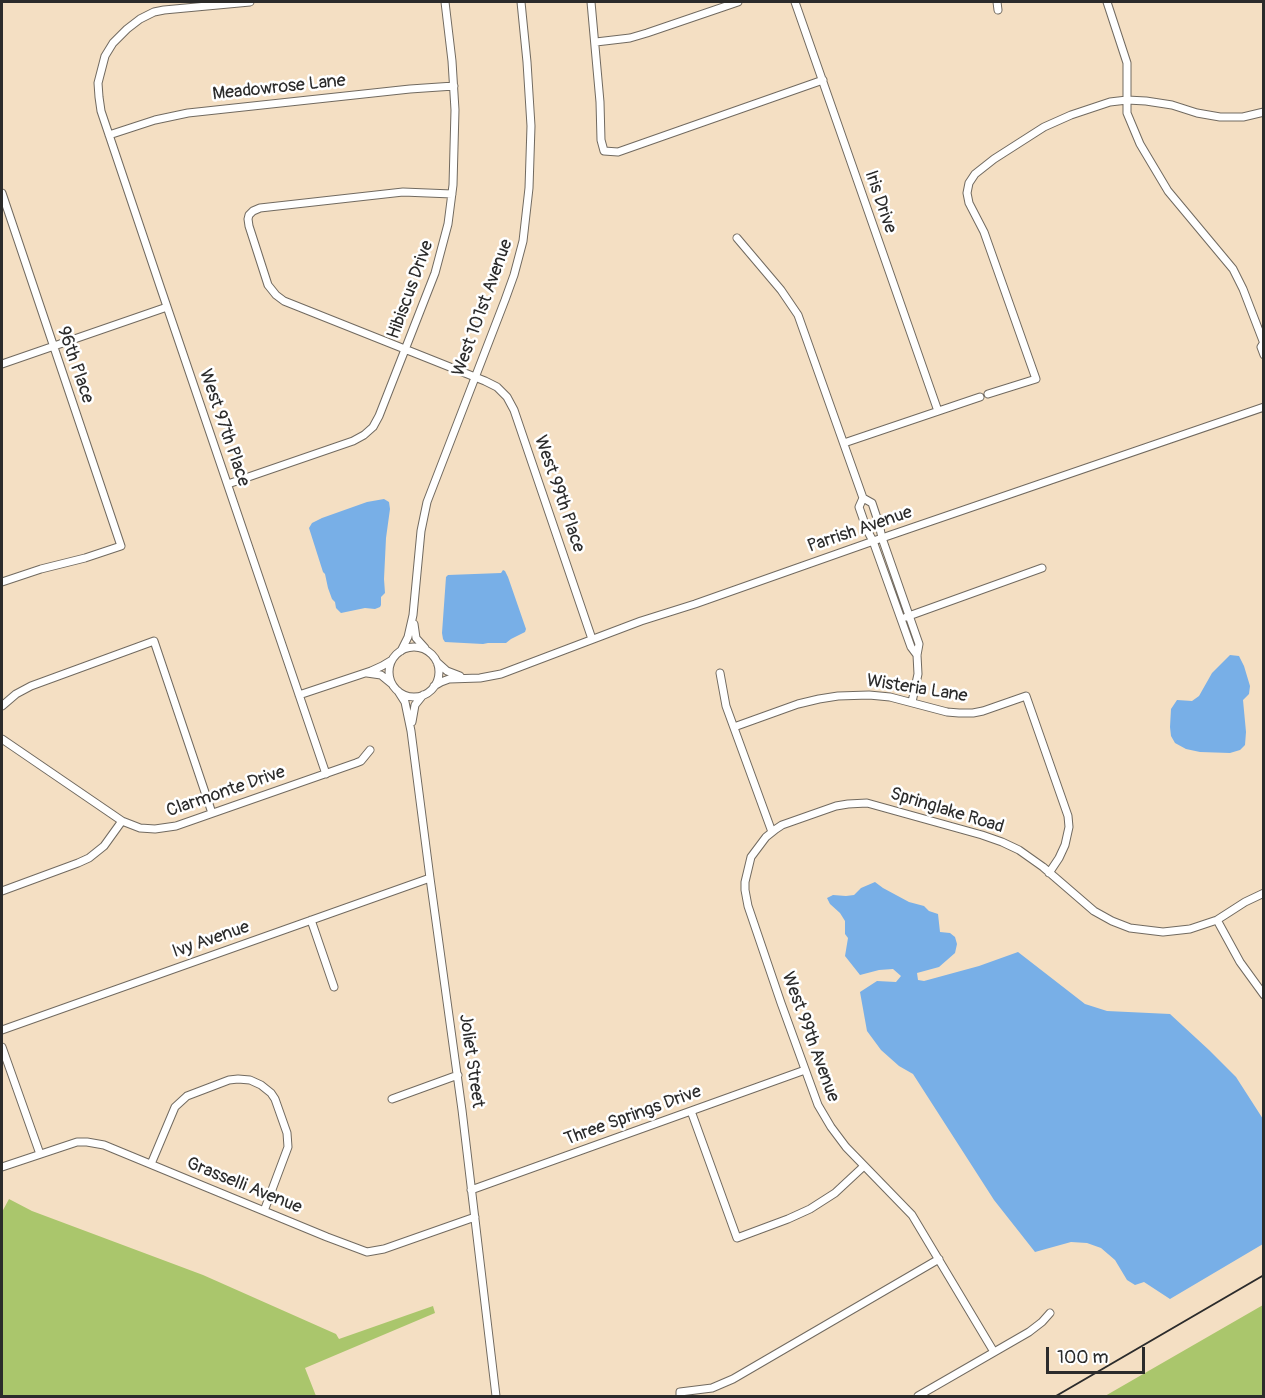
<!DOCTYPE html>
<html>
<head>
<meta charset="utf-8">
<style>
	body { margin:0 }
	#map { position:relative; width:1265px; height:1398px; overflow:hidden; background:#f4dfc3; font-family:Pangolin,sans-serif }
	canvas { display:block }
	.frame { position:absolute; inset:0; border:3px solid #2b2b2b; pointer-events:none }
	.scale { position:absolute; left:1046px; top:1347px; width:99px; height:27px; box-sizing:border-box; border:3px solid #2b2b2b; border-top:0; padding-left:8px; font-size:18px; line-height:21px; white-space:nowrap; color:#2b2b2b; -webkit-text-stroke:4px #fff; paint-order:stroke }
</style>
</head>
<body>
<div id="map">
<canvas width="1265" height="1398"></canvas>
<div class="frame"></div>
<div class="scale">100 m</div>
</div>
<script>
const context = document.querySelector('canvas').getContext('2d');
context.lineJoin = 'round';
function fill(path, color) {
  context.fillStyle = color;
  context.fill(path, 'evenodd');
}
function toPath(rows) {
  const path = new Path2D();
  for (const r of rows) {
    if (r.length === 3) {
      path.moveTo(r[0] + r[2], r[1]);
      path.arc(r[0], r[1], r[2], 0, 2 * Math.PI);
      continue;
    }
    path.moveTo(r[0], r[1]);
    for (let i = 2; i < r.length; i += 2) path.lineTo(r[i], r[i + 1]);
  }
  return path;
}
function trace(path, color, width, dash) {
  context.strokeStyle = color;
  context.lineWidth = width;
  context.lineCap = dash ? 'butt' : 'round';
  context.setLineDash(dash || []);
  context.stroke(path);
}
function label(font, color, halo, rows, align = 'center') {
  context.font = font + ' Pangolin,sans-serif';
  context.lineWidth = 5;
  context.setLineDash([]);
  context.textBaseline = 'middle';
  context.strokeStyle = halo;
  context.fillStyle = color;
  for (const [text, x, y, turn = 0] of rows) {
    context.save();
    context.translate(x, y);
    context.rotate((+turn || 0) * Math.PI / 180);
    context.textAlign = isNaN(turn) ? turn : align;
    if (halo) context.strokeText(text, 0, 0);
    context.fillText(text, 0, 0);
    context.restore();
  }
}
const green = toPath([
	[9,1199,32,1211,203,1275,336,1334,339,1339,433,1306,435,1313,305,1368,316,1396,2,1396,2,1212],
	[1263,1305,1263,1396,1105,1396]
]);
const water = toPath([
	[384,499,389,502,390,509,386,538,384,579,385,593,381,597,381,605,380,607,375,609,365,608,341,613,336,608,335,602,332,599,328,588,325,574,323,572,309,528,312,523,322,518,367,502],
	[503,570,505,571,508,577,526,629,525,632,511,639,506,643,488,643,483,644,445,642,443,639,442,633,446,577,448,575,501,573],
	[1230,655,1239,656,1244,666,1250,686,1249,694,1243,700,1246,732,1245,745,1240,750,1230,753,1200,752,1186,749,1175,743,1171,736,1170,727,1171,709,1177,700,1192,701,1199,696,1212,673],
	[875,882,883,888,909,902,924,906,929,911,938,914,940,932,950,933,955,937,957,944,955,953,939,967,917,973,918,980,924,981,979,966,1018,952,1085,1004,1107,1011,1170,1014,1209,1050,1236,1077,1263,1119,1263,1244,1170,1299,1144,1282,1135,1285,1127,1280,1115,1260,1101,1248,1087,1243,1071,1242,1035,1252,994,1200,913,1074,899,1066,881,1050,867,1031,860,992,877,981,896,982,901,976,893,969,879,970,860,975,845,956,848,938,845,934,845,921,840,913,830,904,827,898,833,895,846,896,854,895,861,888]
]);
const minor = toPath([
	[250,2,164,10,154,12,140,19,127,29,113,43,105,56,98,83,99,97,101,111,161,289,326,774],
	[591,2,600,102,601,140,604,151,618,152,823,80],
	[795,2,938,411],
	[997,2,998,10],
	[1107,2,1127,63,1127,100,1146,101,1172,105,1197,113,1220,117,1243,117,1264,112],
	[596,42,630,38,647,33,738,2],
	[109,135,155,120,188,113,410,89,454,86],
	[2,193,121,546,85,558,41,569,2,582],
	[452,194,403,192,260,208,253,211,249,215,248,219,249,226,268,285,276,295,284,301,485,381,497,387,507,397,514,410,592,639],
	[737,238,781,290,798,315,863,498,872,503,879,524,882,538,919,644,917,655,918,674,912,702],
	[1264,342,1261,347,1264,355],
	[2,364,167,307],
	[988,394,1036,379,984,232,969,203,967,193,969,183,975,174,994,159,1044,127,1071,115,1110,102,1127,100,1127,113,1140,144,1168,191,1233,269,1243,289,1263,341],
	[844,443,980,397],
	[228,484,353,441,364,435,373,427,379,416,435,273,448,224,453,185,455,110,452,61,445,2],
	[863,498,859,507,867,530,873,541,911,647,917,655],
	[906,617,1042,568],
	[414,624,416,638,425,648],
	[414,672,25],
	[401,651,408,637,413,615,421,531,427,502,505,300,514,275,523,241,529,188,531,126,527,62,521,2],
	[437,662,447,671,460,676],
	[367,673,381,675,392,684],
	[720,673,726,706,772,832],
	[434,686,441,682,449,679,480,678,501,674,641,621,695,604,882,538,1264,407],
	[398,691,405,702,411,731,430,878,462,1110,496,1396],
	[299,695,371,671,382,666,392,660],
	[2,706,16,694,31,686,154,641,212,813],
	[412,722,415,705,423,695],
	[734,727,798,704,819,699,838,696,869,695,890,697,947,712,959,713,973,713,983,711,1026,696,1068,816,1069,827,1065,845,1059,858,1049,873],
	[2,739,122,821,140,828,155,829,176,826,356,763,361,761,370,750],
	[2,891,78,863,89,858,104,846,122,821],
	[311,920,334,987],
	[1217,920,1240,962,1264,995],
	[2,1030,430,878],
	[2,1047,40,1154],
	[392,1099,458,1075],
	[691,1111,737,1238,788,1219,810,1209,835,1193,864,1166],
	[151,1164,175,1107,187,1096,229,1080,238,1079,250,1080,261,1085,271,1093,275,1099,287,1133,288,1147,264,1211],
	[2,1167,77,1142,87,1142,104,1145,327,1237,367,1252,384,1249,475,1217],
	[471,1190,805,1070],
	[994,1352,912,1215,846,1147,831,1127,818,1105,781,1003,748,906,745,890,745,882,751,857,766,837,776,829,782,825,836,806,848,804,867,803,982,835,1002,842,1019,850,1043,867,1094,911,1112,921,1130,928,1163,932,1190,929,1217,920,1245,902,1264,893],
	[680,1396,680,1392,712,1388,733,1379,939,1259],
	[918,1396,1029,1332,1042,1322,1050,1313]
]);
const rail = toPath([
	[1056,1396,1264,1275]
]);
const streetNames = [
	["Meadowrose Lane",279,88,-6],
	["Iris Drive",880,202,71],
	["Hibiscus Drive",411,290,-70],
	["West 101st Avenue",483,308,-70],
	["96th Place",75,365,71],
	["West 97th Place",224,428,71],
	["West 99th Place",559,494,71],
	["Parrish Avenue",860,530,-19],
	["Wisteria Lane",917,689,9],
	["Clarmonte Drive",226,792,-19],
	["Springlake Road",947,811,17],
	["Ivy Avenue",211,940,-19],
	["West 99th Avenue",810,1037,70],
	["Joliet Street",471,1061,82],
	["Three Springs Drive",633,1116,-20],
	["Grasselli Avenue",244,1186,22]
];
fill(green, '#aac66c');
fill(water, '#78afe7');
trace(minor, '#716a60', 9);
trace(minor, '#fff', 7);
trace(rail, '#2b2b2b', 2);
label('18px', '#2b2b2b', '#fff', streetNames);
</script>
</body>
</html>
